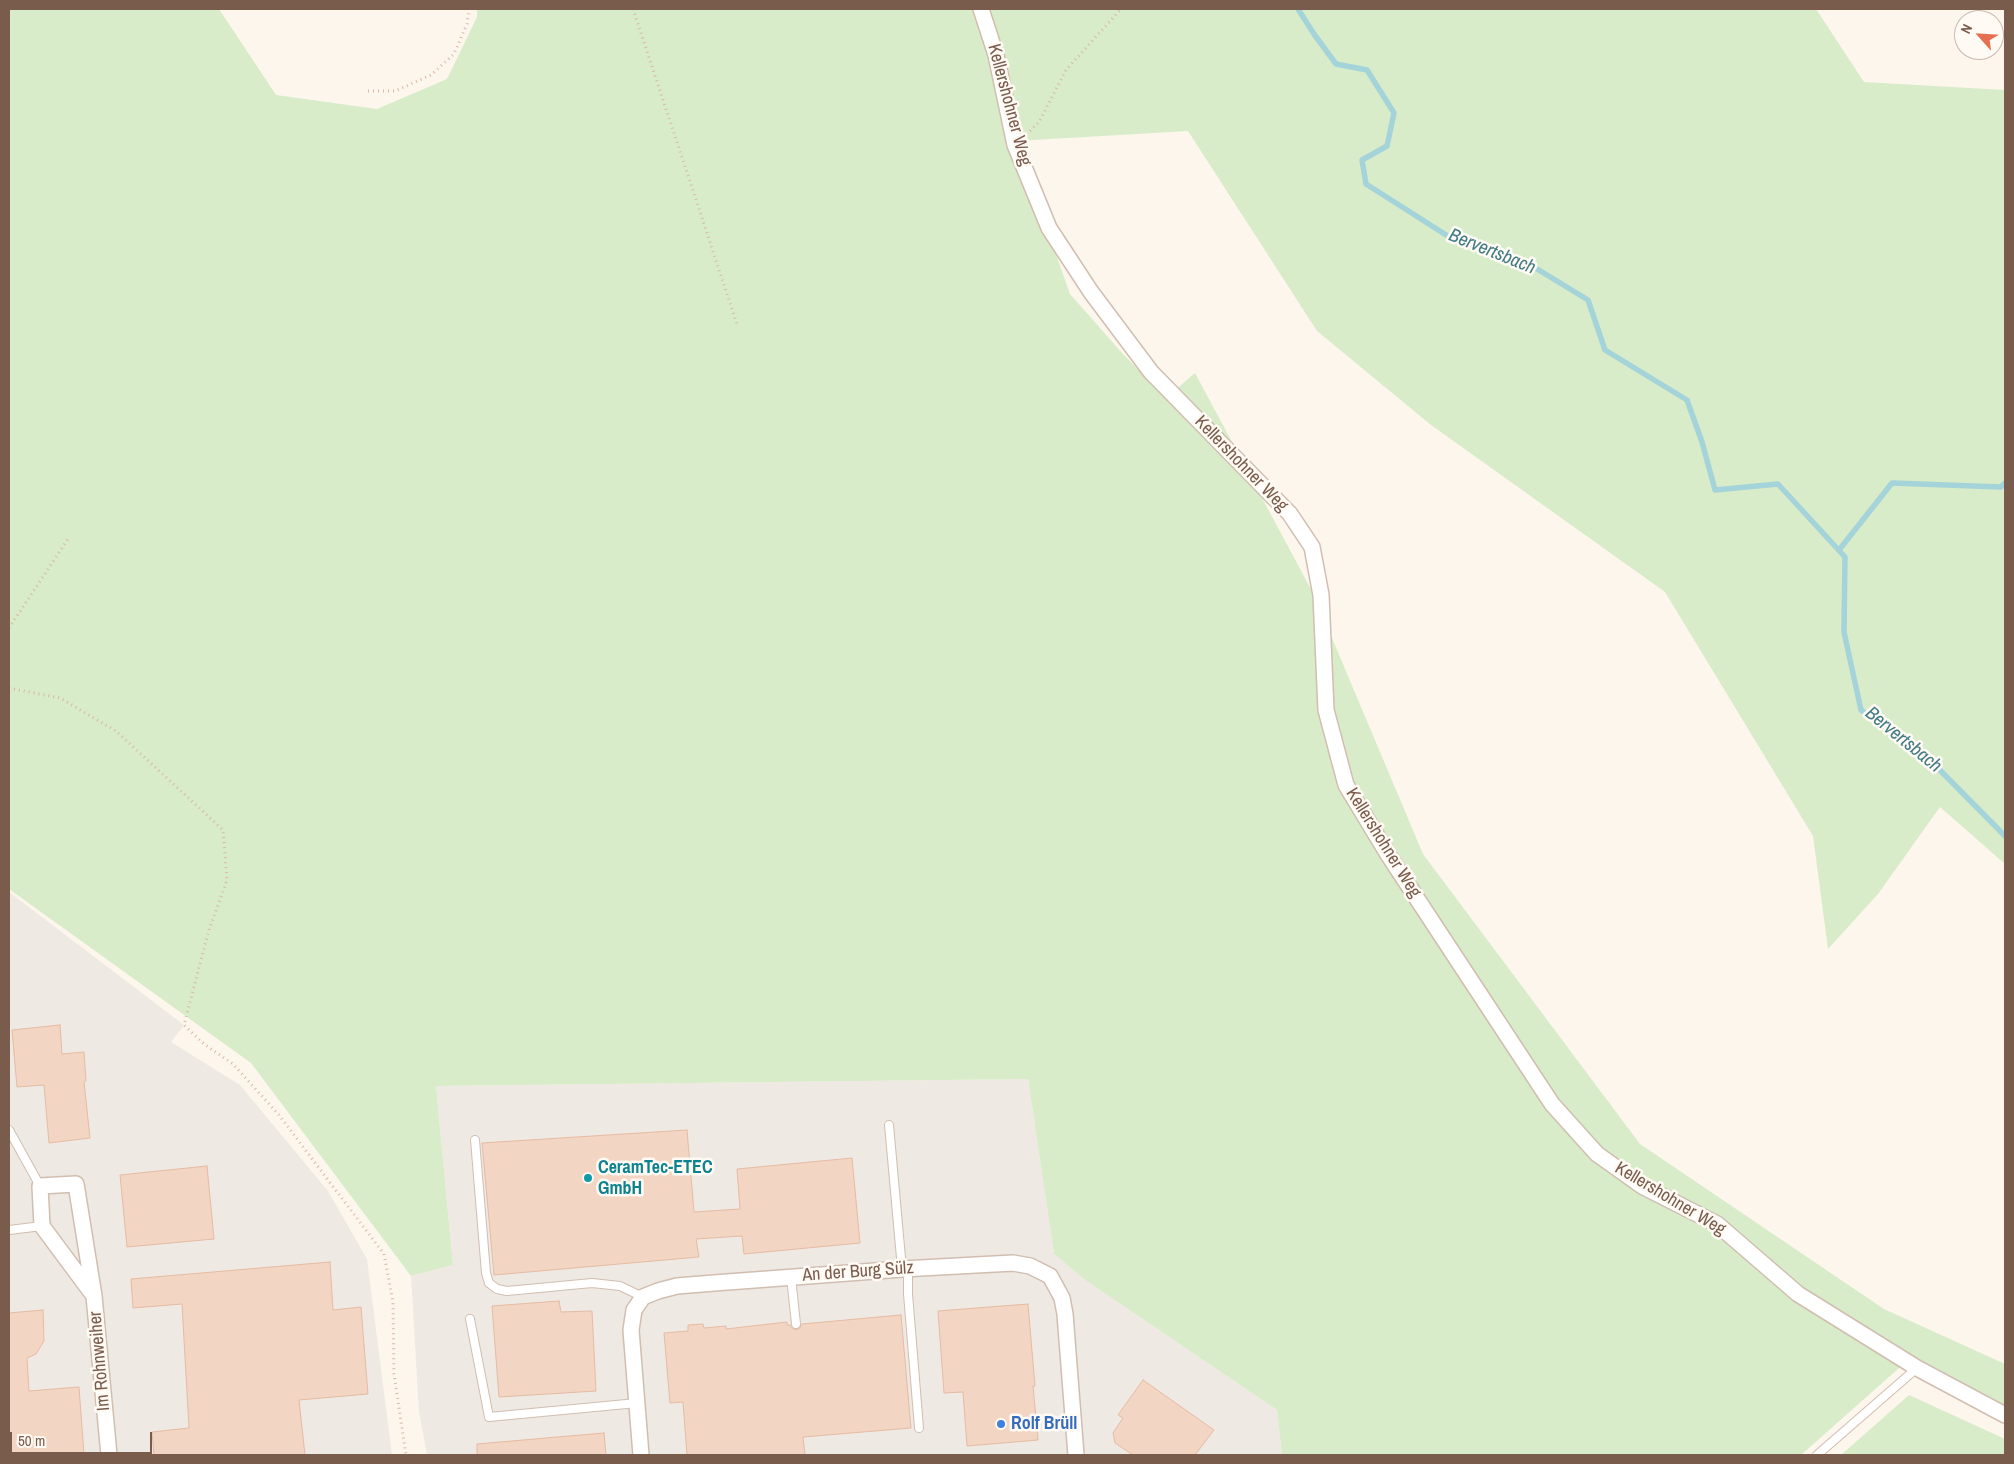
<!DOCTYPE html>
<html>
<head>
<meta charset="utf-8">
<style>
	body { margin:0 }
	#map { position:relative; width:2014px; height:1464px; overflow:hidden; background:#fdf6ec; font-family:"Archivo Narrow",sans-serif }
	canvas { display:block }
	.frame { position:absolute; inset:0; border:10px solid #7a5c4d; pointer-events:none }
	.north { position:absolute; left:1954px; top:10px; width:50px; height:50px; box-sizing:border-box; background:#fffaf3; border:1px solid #cabbb1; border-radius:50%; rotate:296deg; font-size:14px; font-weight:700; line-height:20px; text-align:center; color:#7a5c4d }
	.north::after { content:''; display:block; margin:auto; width:18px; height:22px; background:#e76f51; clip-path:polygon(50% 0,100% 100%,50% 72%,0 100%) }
	.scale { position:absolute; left:10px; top:1432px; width:142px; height:22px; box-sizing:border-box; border:2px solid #7a5c4d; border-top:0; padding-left:6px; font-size:15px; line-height:18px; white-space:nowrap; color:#7a5c4d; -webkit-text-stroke:4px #fffaf3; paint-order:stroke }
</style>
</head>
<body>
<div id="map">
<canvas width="2014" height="1464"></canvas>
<div class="frame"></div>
<div class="north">N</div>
<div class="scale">50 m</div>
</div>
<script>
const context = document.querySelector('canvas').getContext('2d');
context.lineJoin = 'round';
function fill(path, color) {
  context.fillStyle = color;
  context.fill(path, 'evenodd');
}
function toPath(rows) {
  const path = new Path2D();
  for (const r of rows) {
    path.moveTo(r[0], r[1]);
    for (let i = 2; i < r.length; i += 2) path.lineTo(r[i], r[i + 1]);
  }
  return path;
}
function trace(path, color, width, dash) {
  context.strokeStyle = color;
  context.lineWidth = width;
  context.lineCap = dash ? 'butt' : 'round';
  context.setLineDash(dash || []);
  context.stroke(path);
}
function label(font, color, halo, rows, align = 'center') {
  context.font = font + ' "Archivo Narrow",sans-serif';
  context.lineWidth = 5;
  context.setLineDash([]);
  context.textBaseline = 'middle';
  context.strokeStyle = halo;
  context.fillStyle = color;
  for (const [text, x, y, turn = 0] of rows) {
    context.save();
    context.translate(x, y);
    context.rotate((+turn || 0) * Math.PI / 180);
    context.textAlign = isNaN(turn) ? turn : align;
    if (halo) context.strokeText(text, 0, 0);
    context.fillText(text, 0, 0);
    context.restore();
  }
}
const industrial = toPath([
	[9,892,184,1025,171,1042,240,1085,328,1191,367,1259,392,1455,9,1455],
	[1028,1079,1054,1254,1085,1280,1277,1410,1282,1455,427,1455,419,1412,411,1276,453,1265,436,1086]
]);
const green = toPath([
	[9,9,219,9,276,95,377,109,447,79,477,17,477,9,1816,9,1864,82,2005,90,2005,864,1940,807,1878,894,1828,949,1813,836,1665,592,1431,425,1317,331,1188,131,1016,141,1070,294,1122,353,1166,398,1195,373,1313,593,1423,854,1640,1144,1884,1309,2005,1364,2005,1407,1907,1361,1801,1455,1282,1455,1277,1410,1085,1280,1054,1254,1028,1079,436,1086,453,1265,411,1276,251,1063,9,889],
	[1909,1395,2005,1439,2005,1455,1841,1455]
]);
const stream = toPath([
	[1298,9,1314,34,1336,64,1367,70,1394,113,1387,146,1362,160,1366,184,1454,240,1524,261,1588,300,1605,350,1687,400,1702,442,1715,490,1778,484,1845,557,1844,632,1861,710,1929,759,2005,836],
	[1839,550,1892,483,2001,487,2005,483]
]);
const building = toPath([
	[60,1025,62,1054,84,1052,86,1081,84,1082,90,1138,49,1143,44,1085,17,1087,12,1030,60,1025],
	[687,1130,694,1212,740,1209,737,1169,852,1158,860,1243,744,1254,742,1236,696,1239,699,1257,494,1275,482,1143,687,1130],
	[207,1166,214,1239,127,1247,120,1175,207,1166],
	[330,1262,333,1310,361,1307,368,1394,299,1400,305,1455,154,1455,152,1432,189,1428,182,1304,133,1308,131,1279,330,1262],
	[559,1301,561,1312,592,1311,596,1391,499,1397,492,1306,559,1301],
	[1028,1304,1035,1386,1033,1386,1038,1440,967,1446,963,1392,944,1393,938,1311,1028,1304],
	[43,1310,44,1341,36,1354,27,1358,29,1391,79,1387,84,1455,9,1455,9,1313,43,1310],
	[901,1315,911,1428,803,1437,805,1455,687,1455,683,1402,670,1403,664,1333,688,1331,688,1325,703,1324,704,1328,726,1326,726,1329,787,1322,787,1325,790,1325,792,1328,796,1330,800,1328,802,1324,901,1315],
	[1143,1380,1214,1430,1195,1455,1133,1455,1115,1443,1113,1433,1123,1418,1118,1415,1143,1380],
	[604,1433,606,1455,477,1455,477,1444,604,1433]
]);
const path = toPath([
	[633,9,738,327],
	[368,91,395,91,431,75,454,54,467,24,469,9],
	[1030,131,1039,122,1066,70,1121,9],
	[9,628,68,539],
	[9,688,60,698,116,731,223,830,227,880,208,933,184,1025,204,1044,233,1064,279,1115,384,1254,393,1302,394,1374,406,1455]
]);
const lane = toPath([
	[889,1125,902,1269],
	[9,1130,40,1186],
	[475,1140,486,1273,489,1283,497,1289,507,1291,592,1283,620,1286,643,1297],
	[9,1230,42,1226],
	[908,1268,908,1294,919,1428],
	[791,1277,796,1324],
	[470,1319,489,1417,637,1403],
	[1817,1455,1917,1368]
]);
const street = toPath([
	[981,9,996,55,1015,145,1049,228,1091,292,1151,372,1290,514,1312,547,1321,595,1326,710,1346,785,1389,856,1552,1104,1597,1154,1642,1186,1717,1224,1798,1294,1917,1368,2005,1415],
	[94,1296,42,1226,40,1186,76,1184,94,1296,109,1455],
	[641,1455,631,1330,634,1310,643,1297,658,1291,677,1286,714,1283,902,1269,1013,1263,1030,1266,1050,1276,1062,1298,1065,1314,1076,1455]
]);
const markers = [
	[588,1178,5,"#0f9aa8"],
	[1001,1424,5,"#3f7fe0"]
];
const streetNames = [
	["Kellershohner Weg",1009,105,75],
	["Kellershohner Weg",1241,464,46],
	["Kellershohner Weg",1383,843,58],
	["Kellershohner Weg",1670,1199,31],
	["An der Burg Sülz",858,1272,-4],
	["Im Rohnweiher",100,1361,-95]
];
const cultureNames = [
	["CeramTec-ETEC",598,1168],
	["GmbH",598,1189]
];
const shopNames = [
	["Rolf Brüll",1011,1424]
];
const waterNames = [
	["Bervertsbach",1492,252,22],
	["Bervertsbach",1903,740,39]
];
fill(industrial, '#efe9e4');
fill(green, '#d8ecc9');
trace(stream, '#a5d3da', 5.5);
fill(building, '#f3d5c3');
trace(building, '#e6bba3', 1);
trace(lane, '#d1beb0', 10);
trace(street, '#d1beb0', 18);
trace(path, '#d9b8a5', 3, [1, 4]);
trace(lane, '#fff', 8);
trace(street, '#fff', 15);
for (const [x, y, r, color] of markers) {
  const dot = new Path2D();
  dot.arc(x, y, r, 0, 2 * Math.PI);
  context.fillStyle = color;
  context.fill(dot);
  trace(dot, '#fffaf3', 2);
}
label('18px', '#7a5c4d', '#fffaf3', streetNames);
label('bold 18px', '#0d838f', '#fffaf3', cultureNames, 'left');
label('bold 18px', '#366cbe', '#fffaf3', shopNames, 'left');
label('italic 19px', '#437c86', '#fffaf3', waterNames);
</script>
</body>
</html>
